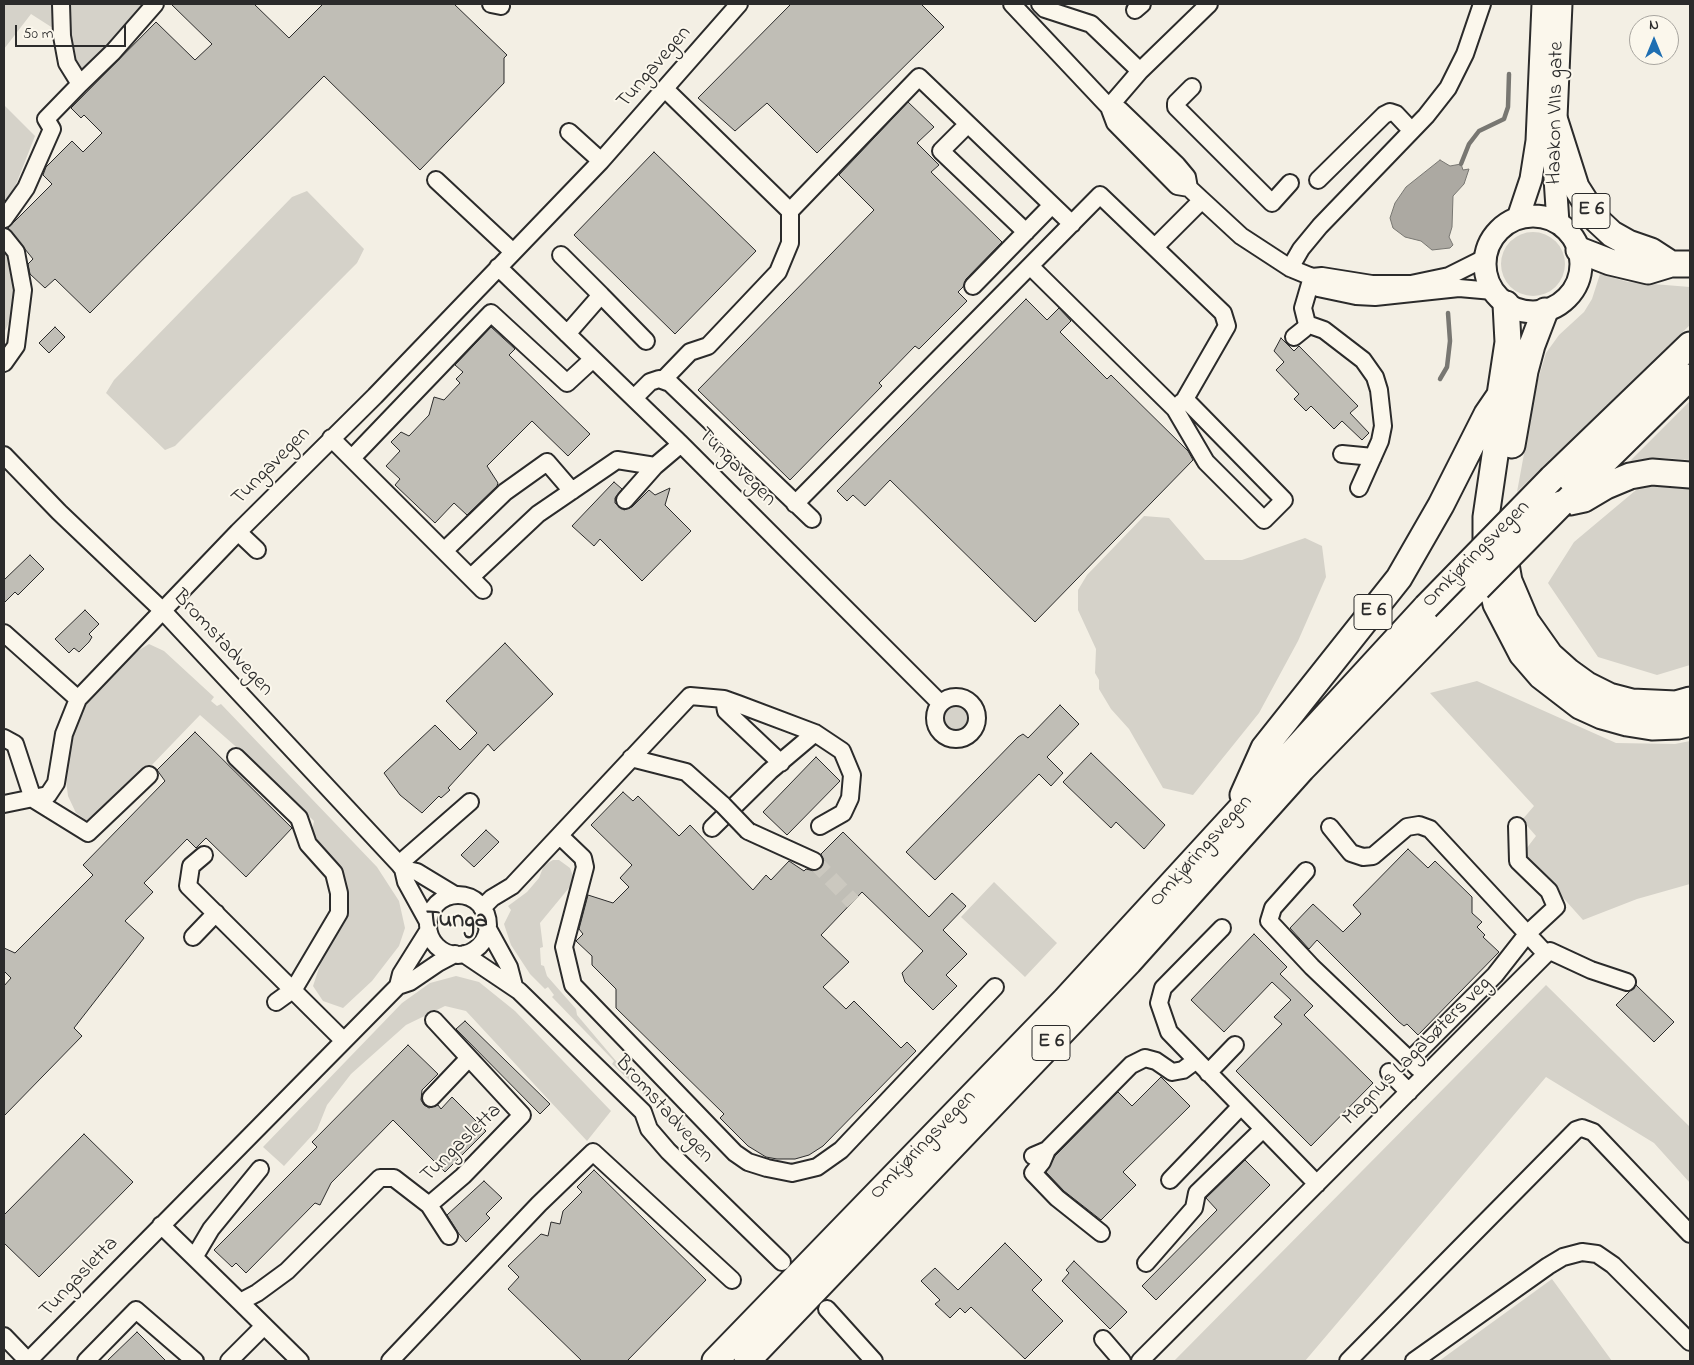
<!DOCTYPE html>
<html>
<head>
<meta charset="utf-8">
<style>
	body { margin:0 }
	#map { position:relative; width:1694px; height:1365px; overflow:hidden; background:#f3efe4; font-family:"Indie Flower",sans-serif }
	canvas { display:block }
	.frame { position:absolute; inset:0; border:5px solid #2b2b2b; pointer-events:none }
	.north { position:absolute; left:1629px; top:15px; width:50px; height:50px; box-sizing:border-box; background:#fbf7ec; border:1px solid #a8a59f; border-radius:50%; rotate:0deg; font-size:14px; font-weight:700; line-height:20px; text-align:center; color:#2b2b2b }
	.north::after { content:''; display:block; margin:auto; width:18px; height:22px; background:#1f6fb2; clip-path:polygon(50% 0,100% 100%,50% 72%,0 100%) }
	.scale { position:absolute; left:15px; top:25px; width:111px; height:22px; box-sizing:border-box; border:2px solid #2b2b2b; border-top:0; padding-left:6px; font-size:15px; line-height:18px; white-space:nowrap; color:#2b2b2b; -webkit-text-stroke:4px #fbf7ec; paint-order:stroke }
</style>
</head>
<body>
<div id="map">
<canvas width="1694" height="1365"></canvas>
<div class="frame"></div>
<div class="north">N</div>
<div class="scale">50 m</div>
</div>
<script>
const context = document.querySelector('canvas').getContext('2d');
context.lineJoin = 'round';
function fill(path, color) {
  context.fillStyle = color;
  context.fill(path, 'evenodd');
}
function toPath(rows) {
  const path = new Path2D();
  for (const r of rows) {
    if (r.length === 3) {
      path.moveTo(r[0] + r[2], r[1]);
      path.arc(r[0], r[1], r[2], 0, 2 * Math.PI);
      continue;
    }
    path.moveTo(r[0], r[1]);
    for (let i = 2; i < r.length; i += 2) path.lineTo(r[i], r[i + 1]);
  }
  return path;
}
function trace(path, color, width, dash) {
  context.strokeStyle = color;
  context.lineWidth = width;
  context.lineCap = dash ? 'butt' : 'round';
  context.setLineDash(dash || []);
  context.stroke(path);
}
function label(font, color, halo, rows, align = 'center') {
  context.font = font + ' "Indie Flower",sans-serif';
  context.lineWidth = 4;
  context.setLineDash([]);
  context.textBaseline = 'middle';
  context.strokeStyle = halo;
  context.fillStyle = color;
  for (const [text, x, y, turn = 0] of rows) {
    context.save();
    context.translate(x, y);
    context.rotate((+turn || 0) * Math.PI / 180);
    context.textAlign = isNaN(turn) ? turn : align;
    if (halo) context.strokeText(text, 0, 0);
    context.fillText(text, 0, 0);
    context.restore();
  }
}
const green = toPath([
	[4,4,56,4,56,30,31,14,4,49],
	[63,4,149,4,77,80],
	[4,105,35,136,11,197,4,206],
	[307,191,364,249,357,263,175,446,165,450,106,393,114,380,292,197],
	[1533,264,32],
	[4,243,13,258,16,298,12,316,4,333],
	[1600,274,1628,282,1690,287,1690,325,1517,492,1537,383,1546,353,1559,335,1584,312,1592,299],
	[1690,401,1690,460,1664,458,1628,463],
	[1675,482,1690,487,1690,665,1657,675,1598,657,1548,583,1574,542,1642,485],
	[1144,516,1169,518,1205,560,1242,560,1305,538,1322,546,1326,577,1298,641,1259,713,1193,795,1163,788,1129,729,1111,709,1099,689,1099,680,1095,673,1096,649,1078,610,1078,590,1087,575],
	[149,644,164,651,214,697,211,701,217,706,221,704,377,867,399,901,405,928,399,946,372,981,343,1008,323,1001,313,986,324,953,340,872,312,832,314,821,251,760,200,715,147,770,89,822,76,813,68,796,65,772,69,743,79,714,94,694,128,657],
	[1477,681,1616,743,1675,744,1690,741,1690,884,1637,899,1583,920,1523,853,1536,836,1522,820,1534,806,1430,693],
	[956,717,13],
	[553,860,559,860,570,868,573,876,573,883,540,923,543,947,540,948,541,965,544,966,547,976,576,1009,577,1015,616,1061,693,1134,690,1137,612,1064,614,1061,552,997,554,995,548,987,545,989,530,974,511,945,504,924,511,910,508,906,527,892,539,878,544,865],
	[994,882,1057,943,1025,977,961,917],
	[456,976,479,982,515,1011,611,1111,587,1141,466,1011,445,1006,406,1025,351,1074,327,1105,317,1130,284,1166,263,1147,402,1003,430,983],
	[1546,985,1690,1127,1690,1183,1654,1143,1546,1077,1305,1361,1174,1361],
	[1552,1279,1612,1361,1439,1361]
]);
const water = toPath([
	[1440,160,1450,166,1461,164,1463,170,1469,169,1464,184,1453,196,1452,227,1449,237,1453,245,1450,248,1432,250,1421,241,1405,237,1393,228,1390,218,1395,203,1406,187,1440,160]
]);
const stream = toPath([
	[1461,164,1469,144,1479,131,1504,119,1508,107,1509,74],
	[1440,379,1447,367,1450,341,1448,313]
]);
const building = toPath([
	[171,4,254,4,289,38,323,4,454,4,507,55,504,58,504,83,420,170,324,76,90,313,55,279,45,288,30,274,28,264,33,259,8,228,52,184,43,175,46,167,72,141,83,152,102,133,84,115,81,118,71,108,156,22,195,60,212,44,171,4],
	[791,4,921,4,944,27,817,153,767,103,735,131,698,98,791,4],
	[908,102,934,127,917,143,939,165,931,172,1002,242,966,279,963,287,958,292,967,301,919,349,915,346,879,383,882,386,790,480,698,390,874,210,839,175,908,102],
	[654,152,756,251,675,334,574,235,654,152],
	[1026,299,1047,320,1059,308,1071,321,1060,332,1107,379,1111,375,1188,451,1193,460,1035,622,890,480,865,506,853,495,847,501,837,491,1026,299],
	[55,327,65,337,49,353,39,343,55,327],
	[491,327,515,349,509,355,590,434,568,456,532,421,487,466,498,483,497,486,467,515,454,503,435,523,395,485,400,479,386,466,400,451,391,442,401,432,409,436,429,415,434,397,444,400,460,383,456,379,463,372,455,365,491,327],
	[1281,338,1294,351,1299,346,1358,406,1350,413,1369,433,1362,440,1342,421,1334,429,1311,406,1306,411,1294,399,1299,394,1276,370,1284,362,1274,351,1281,338],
	[614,482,622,489,615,498,615,503,624,510,632,507,649,490,655,495,670,488,665,505,691,531,642,581,600,539,594,546,572,526,614,482],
	[30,555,44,569,18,595,15,592,4,603,4,580,30,555],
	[85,610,99,624,89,634,92,637,89,642,79,652,74,648,69,653,55,639,85,610],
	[505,643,553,694,494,751,488,744,448,788,450,790,441,798,439,796,422,813,400,795,384,773,435,725,460,750,477,733,446,701,505,643],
	[1060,705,1079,724,1047,757,1063,773,1051,786,1039,774,935,880,906,852,1018,737,1023,734,1028,738,1060,705],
	[195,732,292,828,246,877,206,838,196,848,187,839,144,883,153,892,125,921,144,938,74,1028,82,1036,4,1116,4,986,11,978,4,971,4,948,15,953,93,875,83,865,165,781,157,770,195,732],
	[1091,753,1165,825,1144,849,1116,822,1111,828,1063,782,1091,753],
	[816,757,840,781,787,835,763,812,816,757],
	[623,792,633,801,638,796,679,836,690,825,753,890,766,875,771,880,789,861,804,871,806,869,814,871,819,869,824,861,821,854,843,832,929,917,952,893,966,906,943,930,967,954,946,975,957,986,933,1010,905,982,902,973,923,951,862,892,821,935,849,962,823,987,846,1009,854,1001,901,1048,907,1042,916,1051,823,1146,809,1155,795,1159,777,1159,766,1157,748,1146,720,1118,724,1114,616,1008,616,989,592,965,592,956,576,941,583,934,579,929,588,895,613,903,629,887,620,878,632,865,591,825,623,792],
	[486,830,499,842,474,867,461,855,486,830],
	[1408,849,1428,868,1435,861,1472,897,1472,913,1482,922,1477,927,1485,935,1483,937,1499,952,1418,1035,1407,1024,1404,1026,1399,1022,1317,940,1309,949,1290,928,1313,904,1343,932,1361,914,1353,905,1408,849],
	[1254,934,1287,967,1280,974,1313,1006,1304,1015,1373,1083,1311,1146,1236,1071,1282,1024,1274,1017,1291,1000,1272,982,1224,1032,1191,1000,1254,934],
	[1636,985,1674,1022,1654,1042,1616,1005,1636,985],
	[465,1021,550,1104,540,1114,456,1029,465,1021],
	[408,1045,438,1074,422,1090,421,1100,424,1105,429,1108,438,1105,441,1109,452,1097,486,1131,445,1172,393,1120,331,1183,320,1205,315,1203,246,1273,236,1263,232,1267,214,1250,317,1147,312,1142,408,1045],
	[1161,1077,1190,1106,1123,1172,1136,1185,1101,1220,1064,1191,1046,1172,1055,1156,1118,1092,1132,1106,1161,1077],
	[84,1134,133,1182,39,1277,4,1243,4,1215,84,1134],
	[1245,1160,1270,1185,1156,1300,1142,1286,1217,1210,1206,1198,1245,1160],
	[594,1170,706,1280,627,1361,582,1361,508,1289,519,1277,508,1266,541,1234,548,1236,551,1222,560,1224,563,1211,582,1192,577,1187,594,1170],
	[484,1181,502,1198,486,1214,490,1218,466,1242,459,1234,447,1215,484,1181],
	[1005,1243,1042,1280,1032,1290,1063,1321,1025,1359,971,1307,965,1313,960,1308,950,1318,935,1304,940,1300,921,1281,935,1268,958,1290,1005,1243],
	[1074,1261,1127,1312,1110,1329,1062,1281,1069,1273,1066,1270,1074,1261],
	[137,1332,166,1361,107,1361,137,1332]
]);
const minorTunnel = toPath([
	[814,861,853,902]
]);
const minor = toPath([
	[491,4,501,6],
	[1012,4,1109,107,1120,110,1177,165,1187,177,1189,188,1241,236,1290,268,1312,277,1322,276,1372,284,1411,284,1449,276,1485,258],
	[1040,4,1045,9,1091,24,1140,71],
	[1135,10,1142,4],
	[80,84,113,52,155,4],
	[1192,87,1176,103,1176,107,1272,203,1290,183],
	[1109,107,1140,71,1209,4],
	[1109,107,1115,123,1177,186,1189,188],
	[569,132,601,161],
	[436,180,512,251],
	[1318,180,1384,115,1390,112,1396,114,1411,130],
	[790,211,919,77,968,124],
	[4,219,26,188,52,129,46,119,80,84,67,63,62,36,61,4],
	[1026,232,941,151,968,124,1072,224],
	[4,237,16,252,23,290,16,346,4,363],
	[1155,247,1202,200],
	[561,255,601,295,567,334],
	[1030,266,1175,409,1182,402],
	[498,267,681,444,940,703],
	[1290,268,1301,249,1320,226,1426,116,1448,88,1465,54,1482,4],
	[1312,277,1303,308,1307,324,1324,330,1363,360,1375,377,1379,390,1383,426,1380,441,1359,488],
	[1312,277,1318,288,1356,296,1375,297,1459,288,1493,291],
	[973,286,1052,205],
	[601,295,646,341],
	[1294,337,1304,329,1307,324],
	[663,380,690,352,708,346,778,272,790,243,790,211,665,89],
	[634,398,650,382,659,379,670,383,812,519],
	[331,438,483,590],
	[1342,454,1373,457],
	[4,455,59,512,163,611,399,864,403,869,406,882,428,922],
	[352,458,491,313,567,383,593,359],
	[625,500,655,466,681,444],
	[795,504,1100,195,1223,313,1227,326,1185,399,1284,500,1264,520,1206,462,1175,409],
	[238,532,257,550],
	[444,551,505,492,547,462,572,491],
	[471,577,538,514,617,460,655,466],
	[4,633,78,699],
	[956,718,21],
	[724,699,726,711,781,763],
	[4,738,15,744,33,799],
	[236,757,299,818,308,844,334,873,339,893,339,913,294,989,276,1002],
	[631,758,686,772,723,805],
	[33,799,88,833,149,775],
	[4,804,48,795,56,783,64,734,78,699,238,532,375,396,601,161,739,4],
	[1330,827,1351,853,1363,857,1373,856,1407,827,1419,825,1430,829,1546,954],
	[712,828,770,771,815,733],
	[748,831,814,861],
	[560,836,583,858,585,867,564,947,573,985,735,1153,748,1162,767,1168,792,1173,817,1167,841,1150,995,987],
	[204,855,191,866,188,886,343,1040],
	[399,864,470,802],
	[403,869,417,872,455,895],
	[1306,871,1273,908,1269,921,1312,967,1418,1068],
	[458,925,30],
	[482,908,492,898,512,886,690,696,724,699,738,704,815,733,842,751,852,775,850,798,843,813,820,826],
	[487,927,509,967,514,986],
	[1222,928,1163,988,1159,1003,1169,1032,1317,1184],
	[193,937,216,913],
	[464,954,519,991,643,1112,649,1129,668,1151,782,1262],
	[398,986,401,974,428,931],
	[1410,1060,1495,975,1528,933,1556,907,1549,891,1518,861,1517,826],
	[1389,1072,1409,1092],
	[1208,1073,1235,1045],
	[431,1098,469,1058],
	[1047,1150,1042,1162,1033,1173,1057,1198,1101,1233],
	[1033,1156,1047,1150,1131,1065,1145,1058,1156,1061,1172,1072,1183,1070,1195,1061],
	[1170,1180,1241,1106],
	[429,1205,449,1236],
	[161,1225,240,1302,257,1293,287,1271,380,1178,394,1178,429,1205,463,1176,522,1115,434,1020],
	[195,1256,211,1229,260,1169],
	[1146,1263,1194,1208,1197,1193,1263,1129],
	[240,1302,300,1361],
	[827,1309,874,1361],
	[4,1336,28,1361],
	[1103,1339,1122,1361],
	[28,1361,398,986,410,982,438,963,455,954],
	[86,1361,136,1310,195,1361],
	[229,1361,264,1326],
	[390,1361,539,1204,593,1152,732,1280],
	[1140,1361,1546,954,1550,951,1591,970,1627,982],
	[1348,1361,1576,1130,1582,1128,1593,1132,1690,1234],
	[1414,1361,1548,1266,1563,1257,1582,1252,1597,1254,1613,1265,1690,1342]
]);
const major = toPath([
	[1533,264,48],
	[1518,218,1531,179,1537,141,1543,4],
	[1558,223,1554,163,1561,4]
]);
const highway = toPath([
	[1555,121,1576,187,1597,220,1612,234,1628,243,1651,251,1671,264],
	[1579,250,1610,262,1648,271,1671,264,1690,264],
	[1506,304,1508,342,1500,395,1500,421,1486,517,1486,559,1496,604,1522,654,1541,676,1580,706,1602,716,1627,723,1652,727,1678,726,1690,723],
	[1512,445,1525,371,1532,345,1545,311],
	[1552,478,1690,345],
	[1570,502,1584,499,1606,486,1630,476,1652,472,1690,475],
	[1561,504,1690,377],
	[1502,542,1509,581,1526,621,1550,655,1569,672,1587,685,1609,696,1632,702,1676,704,1690,700],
	[1243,795,1264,748,1399,578,1441,505,1487,414,1500,395],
	[715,1361,1065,1000,1426,607],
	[747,1361,1129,962,1302,769,1478,588]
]);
const minorBridge = toPath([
	[723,805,748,831]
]);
const highwayBridge = toPath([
	[1478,588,1561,504],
	[1426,607,1552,478]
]);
const shields = [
	[1591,211,38],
	[1373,612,38],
	[1051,1043,38]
];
const shieldNames = [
	["E 6",1591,211],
	["E 6",1373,612],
	["E 6",1051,1043]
];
const streetNames = [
	["Tungavegen",655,68,-49],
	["Haakon VIIs gate",1557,113,-89],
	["Tungavegen",272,467,-45],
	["Tungavegen",736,468,45],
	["Omkjøringsvegen",1477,555,-45],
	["Bromstadvegen",222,644,47],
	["Omkjøringsvegen",1202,852,-48],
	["Magnus Lagabøters veg",1418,1052,-45],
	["Bromstadvegen",663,1110,48],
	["Tungasletta",462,1144,-44],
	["Omkjøringsvegen",924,1146,-46],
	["Tungasletta",80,1278,-46]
];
const quarterNames = [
	["Tunga",457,922]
];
fill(green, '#d5d2c9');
fill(water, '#aca9a2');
trace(water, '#787772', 1);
trace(stream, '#787772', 4.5);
fill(building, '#c0beb6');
trace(building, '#2b2b2b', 1);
trace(minorTunnel, '#cbc8bf', 16, [16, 8]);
trace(minor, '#2b2b2b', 20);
trace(major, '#2b2b2b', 25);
trace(highway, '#2b2b2b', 29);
trace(minor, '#fbf7ec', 16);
trace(major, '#fbf7ec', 21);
trace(highway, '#fbf7ec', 25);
trace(minorBridge, '#2b2b2b', 20, []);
trace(highwayBridge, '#2b2b2b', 29, []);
trace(minorBridge, '#fbf7ec', 16);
trace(highwayBridge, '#fbf7ec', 25);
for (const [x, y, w] of shields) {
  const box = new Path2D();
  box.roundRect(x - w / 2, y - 17.5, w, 35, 4);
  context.fillStyle = '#fbf7ec';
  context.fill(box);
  trace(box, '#2b2b2b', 1);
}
label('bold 20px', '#2b2b2b', null, shieldNames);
label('21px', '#2b2b2b', '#fbf7ec', streetNames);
label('bold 24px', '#2b2b2b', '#fbf7ec', quarterNames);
</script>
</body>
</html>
